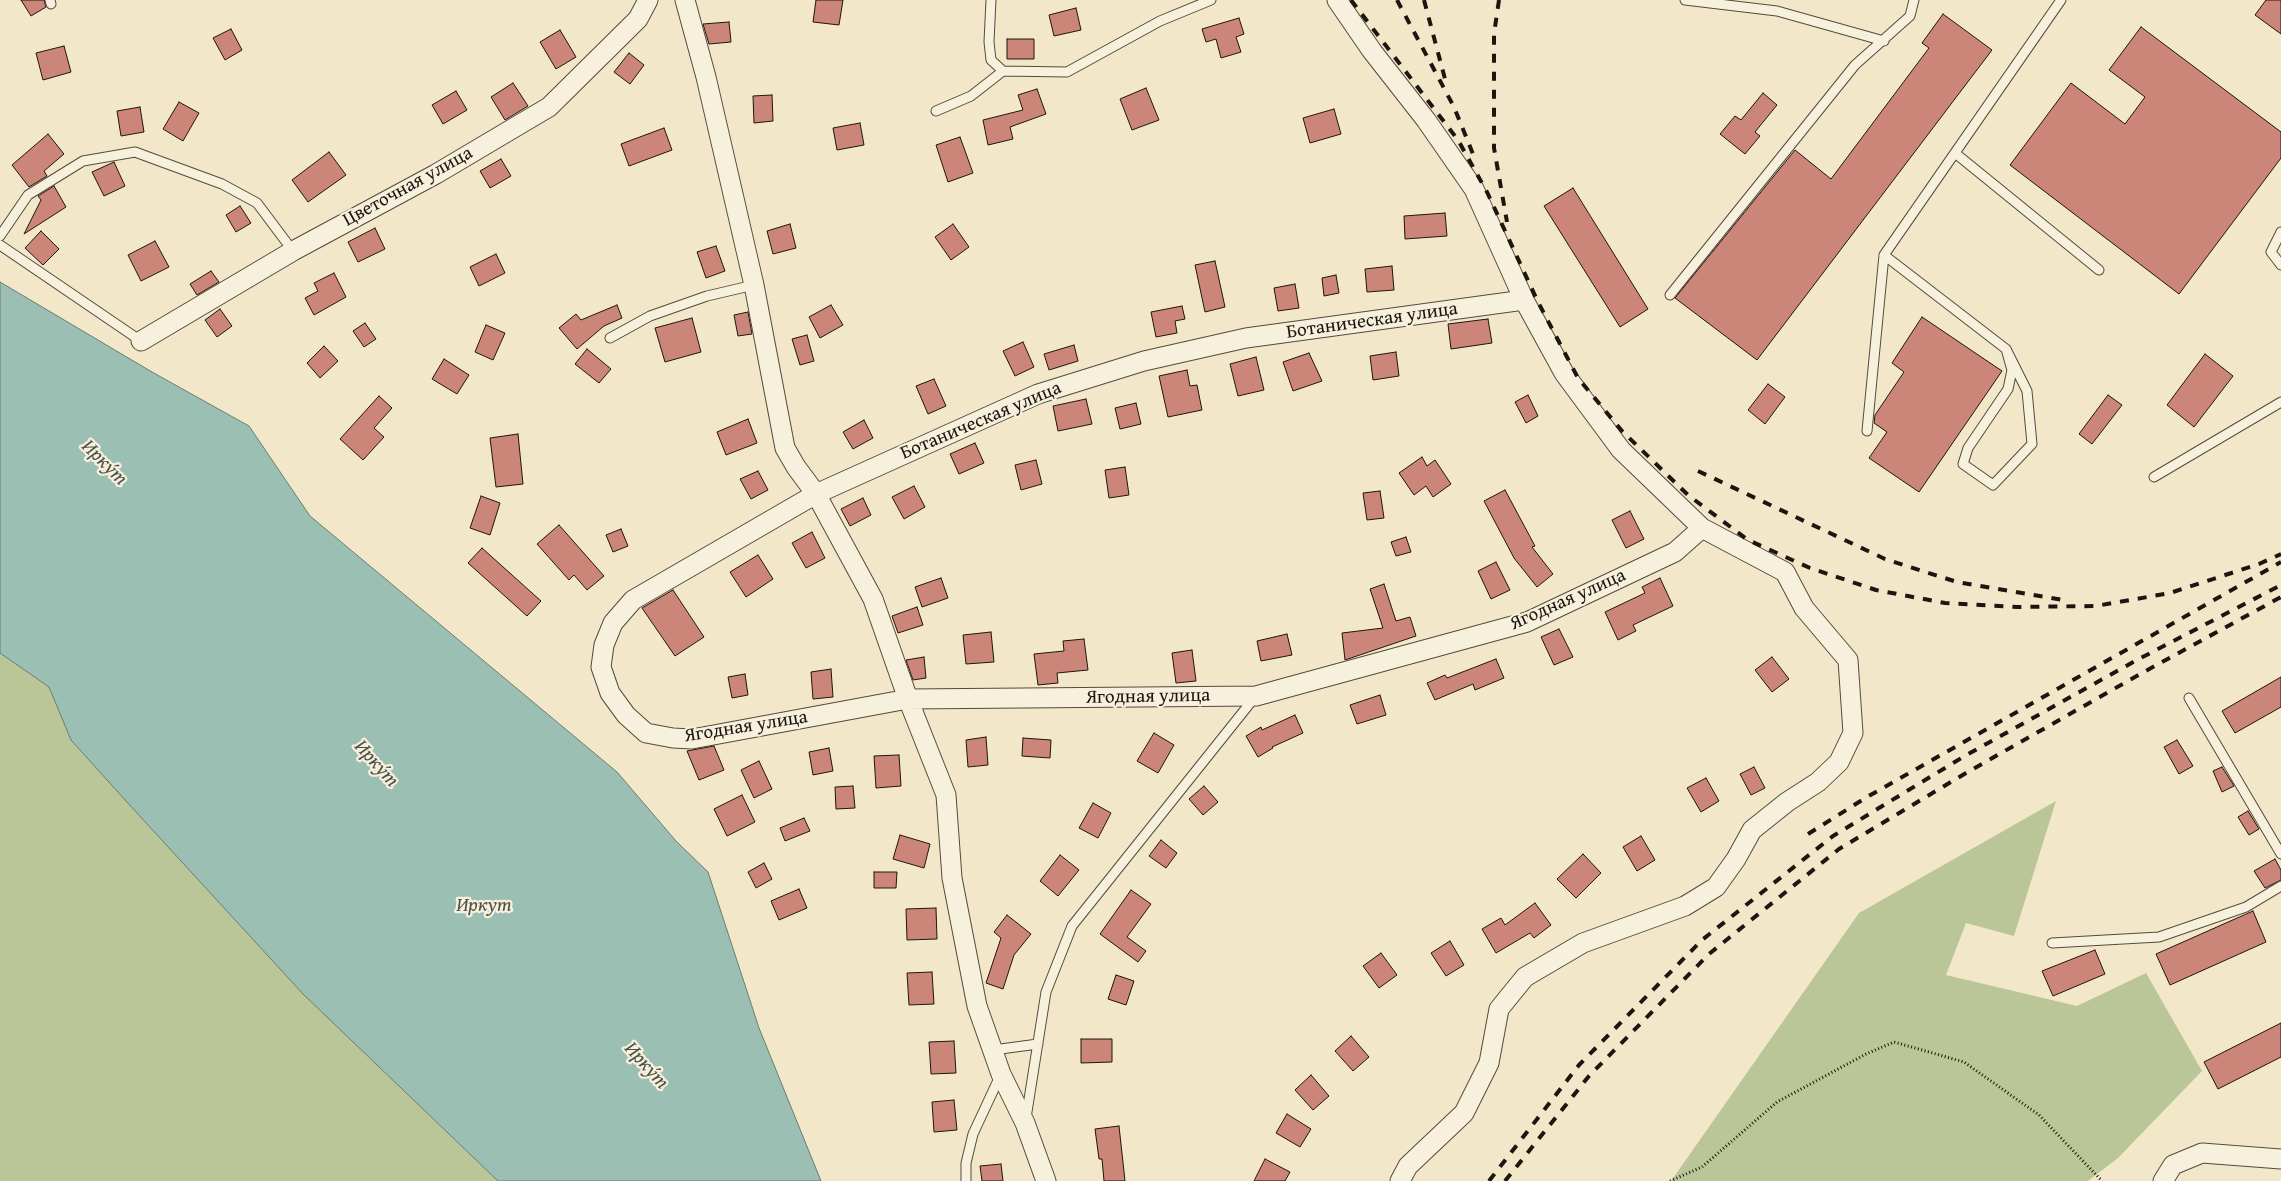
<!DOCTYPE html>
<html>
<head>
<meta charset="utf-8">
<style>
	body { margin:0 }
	canvas { display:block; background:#f2e8c9 }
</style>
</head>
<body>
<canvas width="2281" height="1181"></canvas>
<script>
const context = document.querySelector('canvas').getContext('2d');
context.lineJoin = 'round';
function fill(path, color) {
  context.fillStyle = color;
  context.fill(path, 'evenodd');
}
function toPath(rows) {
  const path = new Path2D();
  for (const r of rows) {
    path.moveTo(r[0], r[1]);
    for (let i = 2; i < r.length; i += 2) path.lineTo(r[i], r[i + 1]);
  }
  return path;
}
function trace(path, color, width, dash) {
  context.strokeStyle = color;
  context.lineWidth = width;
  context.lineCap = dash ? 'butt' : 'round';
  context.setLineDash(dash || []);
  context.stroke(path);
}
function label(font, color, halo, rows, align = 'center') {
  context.font = font + ' "Gentium Book Plus",serif';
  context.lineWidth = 4.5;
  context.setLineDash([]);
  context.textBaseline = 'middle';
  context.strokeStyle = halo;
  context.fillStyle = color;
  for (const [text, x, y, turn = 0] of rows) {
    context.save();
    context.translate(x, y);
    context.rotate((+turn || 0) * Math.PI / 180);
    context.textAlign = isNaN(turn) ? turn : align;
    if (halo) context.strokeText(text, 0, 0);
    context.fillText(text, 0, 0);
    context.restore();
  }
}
const green = toPath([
	[0,653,49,687,71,740,303,994,498,1181,0,1181],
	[2056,801,2014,936,1966,923,1946,975,2077,1006,2146,973,2202,1071,2118,1158,2088,1181,1671,1181,1859,913]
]);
const water = toPath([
	[0,282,152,372,249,426,310,516,617,772,676,841,708,872,759,1028,821,1181,498,1181,303,994,126,801,71,740,49,687,0,653,0,282]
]);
const building = toPath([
	[21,0,44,0,46,7,31,16,21,0],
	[816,0,843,0,839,25,813,22,816,0],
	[2266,0,2281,0,2281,34,2255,15,2266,0],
	[1076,8,1081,30,1054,36,1049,15,1076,8],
	[1943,14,1992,50,1757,360,1675,298,1795,150,1831,179,1929,48,1922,43,1943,14],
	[1239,18,1244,34,1236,37,1241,52,1221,58,1216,39,1206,42,1202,29,1239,18],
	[729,22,731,42,709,44,703,24,729,22],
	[2141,27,2281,132,2281,158,2179,294,2010,165,2071,83,2125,124,2145,97,2109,70,2141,27],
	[231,29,242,50,225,60,213,38,231,29],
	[560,30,576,57,556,69,540,42,560,30],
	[1007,39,1034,39,1034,59,1007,59,1007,39],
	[64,46,71,72,43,80,36,53,64,46],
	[629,53,644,65,630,84,614,72,629,53],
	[513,83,528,106,505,120,491,97,513,83],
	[1146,88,1159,120,1132,130,1120,99,1146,88],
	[1037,89,1046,114,1010,127,1013,139,988,145,983,120,1023,110,1018,95,1037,89],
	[456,91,467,110,443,124,432,105,456,91],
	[1763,93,1777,105,1755,132,1760,136,1745,154,1720,134,1735,116,1741,120,1763,93],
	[772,95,773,121,754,123,753,96,772,95],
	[179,102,199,113,183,141,163,129,179,102],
	[140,107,144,132,121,136,117,111,140,107],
	[1334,109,1341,134,1310,143,1303,118,1334,109],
	[860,123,864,145,837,150,833,128,860,123],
	[664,128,672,150,629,166,621,144,664,128],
	[48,134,64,154,44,171,47,176,29,187,12,165,48,134],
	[960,137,973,173,948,182,936,145,960,137],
	[329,152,346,175,308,202,292,180,329,152],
	[501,159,511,176,490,188,480,171,501,159],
	[114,162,125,186,104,196,92,172,114,162],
	[54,186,66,207,24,234,41,200,38,196,54,186],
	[1573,188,1648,309,1620,327,1544,206,1573,188],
	[240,206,251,223,236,232,226,215,240,206],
	[1445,213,1447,236,1405,239,1404,216,1445,213],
	[790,224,796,248,773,254,767,231,790,224],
	[953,224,969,247,951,260,935,237,953,224],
	[375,228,385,249,358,262,348,242,375,228],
	[41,231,59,249,43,265,25,248,41,231],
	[155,241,169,267,141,281,128,255,155,241],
	[716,246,725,271,706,278,697,252,716,246],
	[496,254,505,273,479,286,470,267,496,254],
	[1215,261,1225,307,1205,312,1195,265,1215,261],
	[1392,266,1394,290,1367,292,1365,269,1392,266],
	[211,271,219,282,197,295,190,284,211,271],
	[334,273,346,297,314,315,305,298,318,291,314,283,334,273],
	[1336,275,1339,293,1324,296,1322,278,1336,275],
	[1295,284,1299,308,1278,311,1274,288,1295,284],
	[617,305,622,318,604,326,577,349,559,328,576,314,581,320,617,305],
	[831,305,843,325,820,338,809,317,831,305],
	[1182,306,1185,319,1175,321,1177,333,1156,337,1151,312,1182,306],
	[220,309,232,326,217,337,205,320,220,309],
	[748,312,752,334,738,336,734,315,748,312],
	[1922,317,2002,371,1919,492,1869,458,1887,432,1874,423,1875,415,1904,372,1892,363,1922,317],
	[692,318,701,352,665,362,655,328,692,318],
	[1488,319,1492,343,1451,349,1448,324,1488,319],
	[365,323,376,339,364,347,353,331,365,323],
	[486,325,505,333,493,360,475,352,486,325],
	[807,335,814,361,800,365,792,339,807,335],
	[1023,342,1034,367,1015,376,1003,351,1023,342],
	[1074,345,1078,361,1049,370,1044,354,1074,345],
	[324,346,338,361,320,378,307,363,324,346],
	[587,349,611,369,599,383,575,364,587,349],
	[1396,352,1399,376,1373,380,1370,356,1396,352],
	[1309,353,1322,381,1293,391,1283,362,1309,353],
	[2205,354,2233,376,2194,427,2167,405,2205,354],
	[1256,357,1264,390,1238,396,1230,364,1256,357],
	[444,359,469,375,457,394,432,379,444,359],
	[1187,370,1190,386,1197,385,1202,410,1168,417,1159,376,1187,370],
	[934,379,946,406,928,414,916,386,934,379],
	[1768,384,1785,397,1765,424,1748,410,1768,384],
	[1528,395,1538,416,1526,423,1515,402,1528,395],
	[2108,395,2122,405,2092,444,2079,434,2108,395],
	[379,396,392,408,374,428,384,437,363,460,340,439,379,396],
	[1086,399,1092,424,1058,431,1053,406,1086,399],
	[1136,403,1141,424,1120,429,1115,408,1136,403],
	[748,419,757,443,726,455,717,432,748,419],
	[864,420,873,438,853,449,843,432,864,420],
	[518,434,523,484,496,487,490,438,518,434],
	[975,443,984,463,959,474,950,454,975,443],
	[1422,457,1427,466,1435,460,1451,484,1433,497,1426,486,1414,495,1399,473,1422,457],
	[1036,460,1042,484,1021,490,1015,465,1036,460],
	[1125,467,1129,495,1109,498,1105,470,1125,467],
	[758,471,768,490,751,499,740,479,758,471],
	[914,486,925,507,904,519,892,497,914,486],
	[1505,490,1535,546,1532,547,1553,574,1537,587,1514,558,1484,501,1505,490],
	[1380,491,1384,518,1367,520,1363,493,1380,491],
	[481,496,500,503,490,535,470,528,481,496],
	[863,498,871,515,850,526,841,509,863,498],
	[1630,511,1644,539,1626,548,1612,520,1630,511],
	[559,525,604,576,587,590,574,575,569,580,537,544,559,525],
	[621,529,628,546,613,552,606,535,621,529],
	[812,532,825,558,806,568,792,543,812,532],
	[1406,537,1411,552,1396,556,1391,542,1406,537],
	[482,548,541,601,527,616,468,563,482,548],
	[758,555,773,579,746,597,730,572,758,555],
	[1496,562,1510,590,1491,599,1478,571,1496,562],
	[941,578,948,598,922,607,915,587,941,578],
	[1660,578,1673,606,1633,625,1636,631,1618,640,1605,612,1645,593,1642,587,1660,578],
	[1384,584,1396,621,1410,617,1416,636,1345,660,1342,633,1383,628,1370,589,1384,584],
	[673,590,704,637,675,656,642,608,673,590],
	[917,607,923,625,898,633,892,616,917,607],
	[1559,629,1573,657,1554,665,1541,637,1559,629],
	[991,632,994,662,966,664,963,635,991,632],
	[1287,634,1292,655,1261,661,1257,641,1287,634],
	[1084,639,1088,670,1057,673,1058,683,1038,685,1034,654,1064,651,1063,641,1084,639],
	[1192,650,1196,681,1176,683,1172,653,1192,650],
	[924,657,926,678,913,680,906,660,924,657],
	[1772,657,1789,679,1772,692,1755,670,1772,657],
	[1496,659,1504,678,1475,690,1473,684,1435,700,1427,683,1445,675,1447,678,1496,659],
	[831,669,833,697,813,699,811,672,831,669],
	[745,674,748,695,732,698,728,677,745,674],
	[2281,677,2281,707,2235,733,2222,711,2281,677],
	[1380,695,1386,715,1357,724,1350,705,1380,695],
	[1295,715,1303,733,1272,747,1273,748,1258,757,1246,736,1261,727,1262,730,1295,715],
	[1154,733,1174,745,1158,773,1137,761,1154,733],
	[986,737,988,765,968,767,966,740,986,737],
	[1023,738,1051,740,1050,758,1022,756,1023,738],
	[2177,740,2193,766,2179,774,2164,747,2177,740],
	[714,746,724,770,699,780,687,751,714,746],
	[829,748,833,771,813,775,809,752,829,748],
	[899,755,901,786,876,788,874,756,899,755],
	[759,761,772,789,754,798,741,770,759,761],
	[1754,767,1765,788,1751,795,1740,774,1754,767],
	[2222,767,2234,786,2222,792,2213,771,2222,767],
	[1706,778,1719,801,1701,812,1687,788,1706,778],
	[853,786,855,808,836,809,835,787,853,786],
	[1204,786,1218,802,1203,815,1189,799,1204,786],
	[742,795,755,822,727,836,714,809,742,795],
	[1093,803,1111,813,1098,838,1079,828,1093,803],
	[2248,811,2259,829,2249,835,2238,817,2248,811],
	[804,818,810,831,785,841,780,828,804,818],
	[900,835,930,844,924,868,893,859,900,835],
	[1641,836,1655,860,1637,871,1623,847,1641,836],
	[1161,840,1177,853,1166,868,1149,856,1161,840],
	[1583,854,1601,873,1576,898,1557,879,1583,854],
	[1060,855,1079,870,1058,896,1040,881,1060,855],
	[2275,859,2281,870,2281,880,2265,888,2254,871,2275,859],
	[764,863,772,879,756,888,748,872,764,863],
	[874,872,897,872,896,888,874,888,874,872],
	[799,889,807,908,779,920,771,901,799,889],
	[1131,890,1151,904,1127,937,1146,951,1138,962,1100,934,1131,890],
	[1535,903,1551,925,1534,938,1530,933,1496,953,1482,929,1501,918,1505,925,1535,903],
	[936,908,937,939,907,940,906,909,936,908],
	[2253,911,2266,942,2170,985,2156,954,2253,911],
	[1007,915,1031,934,1014,955,1003,989,986,983,1001,938,994,932,1007,915],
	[1450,941,1464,965,1446,976,1431,953,1450,941],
	[2095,950,2105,974,2053,996,2042,971,2095,950],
	[1381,953,1397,975,1379,988,1363,966,1381,953],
	[932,972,934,1004,909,1005,907,973,932,972],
	[1116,975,1134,981,1126,1005,1108,999,1116,975],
	[2281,1023,2281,1057,2218,1089,2204,1062,2281,1023],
	[1351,1036,1369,1057,1353,1071,1335,1051,1351,1036],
	[1081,1039,1112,1039,1112,1062,1081,1063,1081,1039],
	[954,1041,956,1073,931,1074,929,1042,954,1041],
	[1311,1075,1329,1096,1313,1110,1295,1090,1311,1075],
	[954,1100,957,1130,934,1132,932,1102,954,1100],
	[1287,1114,1311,1129,1300,1147,1276,1133,1287,1114],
	[1119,1126,1125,1181,1104,1181,1102,1159,1099,1159,1095,1129,1119,1126],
	[1265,1159,1290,1172,1285,1181,1254,1181,1265,1159],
	[1001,1164,1003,1181,982,1181,980,1166,1001,1164]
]);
const path = toPath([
	[1670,1181,1702,1167,1777,1102,1866,1054,1894,1042,1964,1062,2039,1115,2102,1181]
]);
const lane = toPath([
	[50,0,51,4],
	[991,0,989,42,991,60,1003,71,1067,72,1160,21,1211,0],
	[1685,0,1777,11,1884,41],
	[936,111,971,96,1003,71],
	[1955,153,2099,270],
	[2281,232,2271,252,2281,265],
	[0,236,28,195,83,161,135,152,222,184,257,203,293,251],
	[0,245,141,341],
	[1670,295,1855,65,1910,16,1914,0],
	[610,338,650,316,707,296,754,285],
	[2006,349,2012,370,2008,389,1968,448,1963,464,1993,485,2032,444,2027,391,2006,349,1884,255,2061,0],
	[1867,431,1884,255],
	[2154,477,2281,402],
	[2189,698,2281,854],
	[2052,943,2159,937,2246,907,2281,886],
	[993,1050,1038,1044],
	[1026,1118,1046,992,1072,926,1255,697],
	[966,1181,966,1163,973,1134,1000,1076]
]);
const street = toPath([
	[685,0,706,77,754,285,785,448,796,467,816,494,873,599,908,699,946,795,952,878,977,1006,1001,1074,1025,1123,1046,1181],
	[1337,0,1372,51,1426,120,1474,189,1524,300,1564,373,1621,450,1702,528,1785,572,1804,608,1848,660,1853,733,1839,762,1818,782,1787,802,1752,830,1736,859,1716,887,1685,906,1583,943,1525,977,1499,1009,1489,1063,1464,1113,1408,1166,1400,1181],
	[1524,300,1246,338,1144,361,1038,394,816,494,633,600,613,623,604,645,601,667,610,693,626,715,646,733,673,738,692,739,908,699,1256,696,1527,622,1675,552,1702,528],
	[141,341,293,251,436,174,549,107,638,19,648,0],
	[2163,1181,2173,1165,2202,1153,2281,1159]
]);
const rail = toPath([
	[1351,0,1458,140,1487,192,1538,302,1578,378,1622,431,1688,495,1748,540,1810,568,1876,590,1945,603,2017,607,2096,606,2170,593,2259,564,2281,554],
	[1397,0,1454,107,1473,154],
	[1424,0,1445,79],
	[1499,0,1494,34,1494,148,1507,222],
	[1698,471,1885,559,1957,582,2069,601],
	[1808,834,1867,797,2281,562],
	[1489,1181,1579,1065,1702,940,1833,836,1963,757,2135,661,2281,585],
	[1505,1181,1589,1076,1709,954,1839,849,1966,773,2142,673,2281,597]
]);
const streetNames = [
	["Цветочная улица",408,187,-29],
	["Ботаническая улица",1372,321,-8],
	["Ботаническая улица",981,421,-23],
	["Ягодная улица",1568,600,-24],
	["Ягодная улица",1148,697,-1],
	["Ягодная улица",746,727,-9]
];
const waterNames = [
	["Ирку́т",104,463,45],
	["Ирку́т",376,764,48],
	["Иркут",484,906],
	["Ирку́т",646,1066,48]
];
fill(green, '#bac697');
fill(water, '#9bc0b3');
trace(water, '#697c71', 1);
fill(building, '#cb8579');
trace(building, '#1f150f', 1);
trace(lane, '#544a3e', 11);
trace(street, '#544a3e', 21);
trace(path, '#1f150f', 3, [1, 2.5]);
trace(lane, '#f7f0dc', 9);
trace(street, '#f7f0dc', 19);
trace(rail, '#1f150f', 4, [9, 9]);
label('19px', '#1f150f', '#f7f0dc', streetNames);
label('italic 20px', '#4a5148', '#f7f0dc', waterNames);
</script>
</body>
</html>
